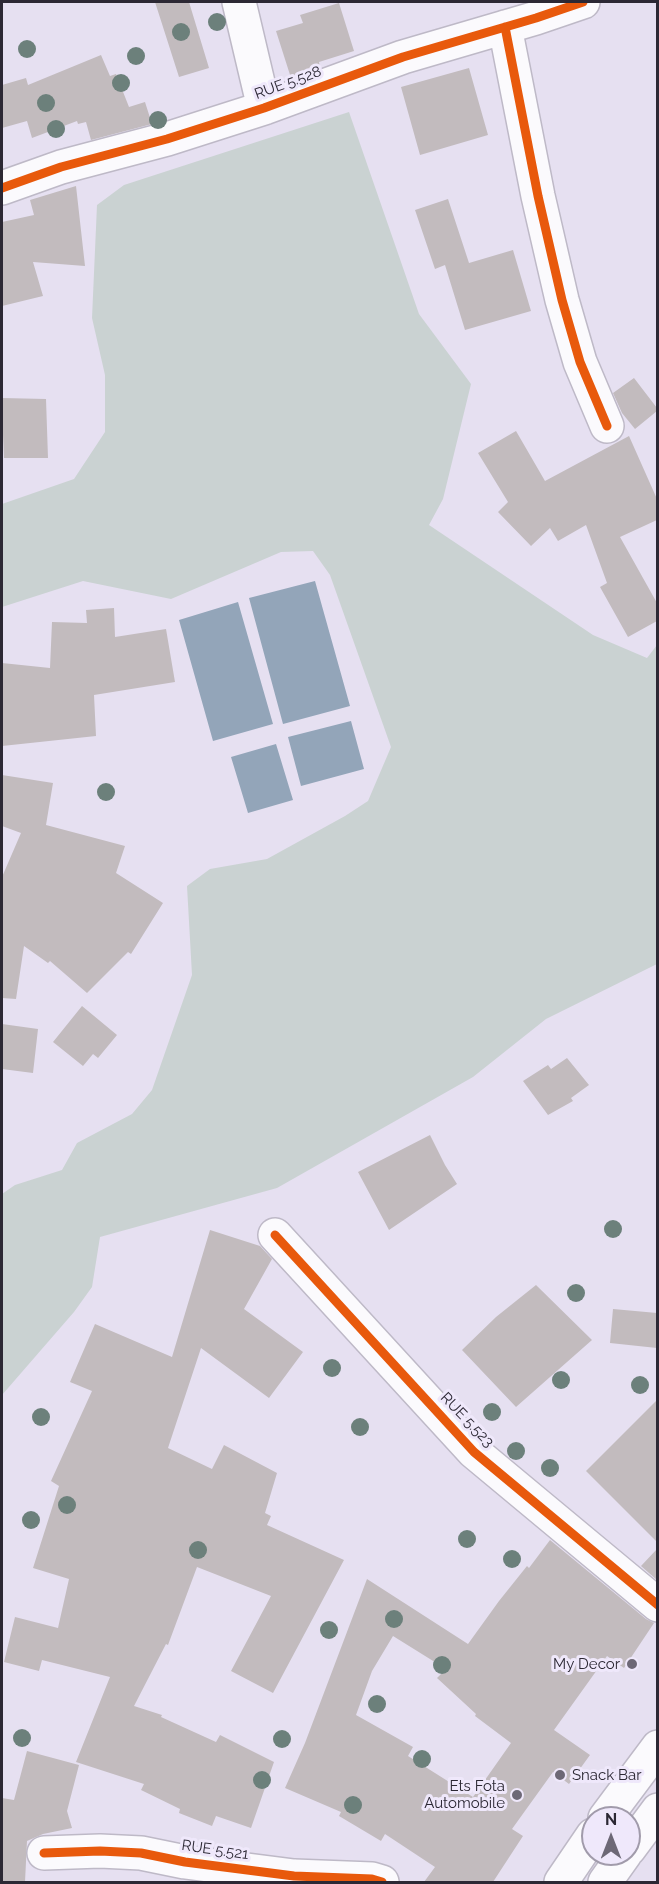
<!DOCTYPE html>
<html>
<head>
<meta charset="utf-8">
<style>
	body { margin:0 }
	#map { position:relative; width:659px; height:1884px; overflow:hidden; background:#e6e0f1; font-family:Raleway,sans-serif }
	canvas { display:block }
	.frame { position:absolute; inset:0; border:3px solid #2c2834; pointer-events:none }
	.north { position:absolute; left:581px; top:1806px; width:60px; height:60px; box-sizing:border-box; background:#efe8fb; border:2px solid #a19bab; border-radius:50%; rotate:0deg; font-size:16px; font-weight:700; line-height:24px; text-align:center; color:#2c2834 }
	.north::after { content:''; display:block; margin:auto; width:21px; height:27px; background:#6d6876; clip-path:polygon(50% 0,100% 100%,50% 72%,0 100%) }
</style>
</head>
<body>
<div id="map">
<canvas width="659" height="1884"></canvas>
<div class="frame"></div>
<div class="north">N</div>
</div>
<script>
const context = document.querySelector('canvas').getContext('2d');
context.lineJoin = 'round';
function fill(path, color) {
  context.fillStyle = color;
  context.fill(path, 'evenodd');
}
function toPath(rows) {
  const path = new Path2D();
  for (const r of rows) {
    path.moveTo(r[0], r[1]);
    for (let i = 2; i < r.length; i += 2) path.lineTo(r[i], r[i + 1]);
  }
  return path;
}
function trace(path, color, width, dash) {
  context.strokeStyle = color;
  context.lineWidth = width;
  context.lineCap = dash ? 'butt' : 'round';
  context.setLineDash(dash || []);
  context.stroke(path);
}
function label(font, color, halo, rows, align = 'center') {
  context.font = font + ' Raleway,sans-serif';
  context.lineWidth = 6;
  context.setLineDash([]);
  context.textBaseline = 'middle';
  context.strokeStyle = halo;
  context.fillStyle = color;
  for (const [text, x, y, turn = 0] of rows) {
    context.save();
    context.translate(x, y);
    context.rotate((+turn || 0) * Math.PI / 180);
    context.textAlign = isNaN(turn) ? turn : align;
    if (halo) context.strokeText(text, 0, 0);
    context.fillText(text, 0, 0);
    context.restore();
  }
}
const green = toPath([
	[349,112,419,314,471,384,443,499,429,525,593,635,647,658,657,645,657,964,546,1019,473,1077,277,1188,100,1237,92,1287,74,1312,2,1395,2,1194,15,1185,62,1170,77,1143,132,1114,152,1090,192,975,187,886,210,869,267,859,345,816,368,801,391,747,330,575,313,551,281,552,171,599,83,581,2,607,2,504,74,479,105,432,105,375,92,318,97,205,124,185]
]);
const water = toPath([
	[315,581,350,706,283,724,249,598],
	[238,602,273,724,213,741,179,620],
	[351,721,364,769,301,786,288,737],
	[276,744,293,800,248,813,231,757]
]);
const building = toPath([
	[155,2,189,2,209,68,179,77],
	[339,3,354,51,319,62,320,67,291,78,276,31,303,23,300,15],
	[101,55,110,76,116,74,129,107,145,102,152,124,91,140,86,122,78,124,77,121,32,138,27,121,2,128,2,85,26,78,28,85],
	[469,68,488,135,420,155,401,87],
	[76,186,85,266,33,262,43,296,2,306,2,222,34,215,30,200],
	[448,199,469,263,513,250,531,311,465,330,445,265,435,269,415,210],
	[634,378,657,408,657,411,635,429,622,413,613,393],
	[2,398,46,399,48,458,4,458,3,435,2,435],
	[516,431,545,481,629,436,657,499,657,520,620,537,657,603,657,621,628,637,600,587,607,583,586,525,558,541,550,528,531,546,498,512,508,502,478,453],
	[114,608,115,637,166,629,175,682,94,695,96,736,2,746,2,663,50,668,52,622,87,623,86,610],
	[2,775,53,783,46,825,125,846,116,873,163,903,131,954,128,952,87,993,50,961,48,963,24,946,16,999,2,998,2,877,21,833,2,826],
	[82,1006,117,1035,98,1058,93,1054,83,1066,53,1042],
	[2,1024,38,1029,33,1073,2,1069],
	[567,1058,589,1085,571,1098,573,1101,548,1115,523,1081,548,1065,551,1069],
	[430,1135,445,1165,457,1184,389,1230,358,1172],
	[210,1230,260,1246,272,1259,244,1309,303,1352,269,1398,201,1348,168,1448,212,1469,224,1445,277,1473,265,1513,271,1516,267,1525,344,1560,273,1693,231,1671,271,1596,197,1567,168,1645,166,1644,134,1706,162,1715,161,1717,216,1742,220,1735,274,1762,251,1828,216,1816,212,1826,179,1813,180,1809,141,1790,144,1784,76,1762,110,1677,42,1660,39,1671,4,1662,15,1617,58,1628,69,1579,33,1568,59,1486,51,1481,92,1391,70,1382,95,1324,172,1357],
	[536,1285,592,1340,516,1407,462,1350,496,1317],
	[613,1309,657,1313,657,1348,610,1343],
	[657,1400,657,1542,586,1471],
	[550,1540,646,1619,654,1623,624,1668,607,1656,554,1730,590,1755,569,1784,553,1772,512,1829,523,1836,493,1882,424,1882,435,1867,385,1834,381,1841,339,1816,341,1812,285,1788,305,1743,367,1579,468,1644,499,1601,527,1566,529,1568],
	[393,1636,446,1669,437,1678,476,1714,475,1716,511,1743,473,1797,408,1756,413,1747,356,1715,372,1671],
	[657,1549,657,1580,641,1566],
	[27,1751,79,1765,67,1811,72,1828,43,1834,27,1841,25,1882,2,1882,2,1798,14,1800]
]);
const street = toPath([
	[239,2,264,108],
	[505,27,538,196,562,300,580,362,607,426],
	[2,188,61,167,167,139,264,108,403,57,536,18,583,2],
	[275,1235,474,1452,658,1605],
	[44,1853,100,1851,141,1853,185,1862,294,1876,372,1879,382,1882]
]);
const secondary = toPath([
	[605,1818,658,1747],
	[629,1849,658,1810],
	[561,1882,593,1835],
	[605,1882,625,1854]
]);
const cycleway = toPath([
	[505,27,538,196,562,300,580,362,607,426],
	[2,188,61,167,167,139,264,108,403,57,536,18,583,2],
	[275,1235,474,1452,658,1605],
	[44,1853,100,1851,141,1853,185,1862,294,1876,372,1879,382,1882]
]);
const trees = [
	[217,22],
	[181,32],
	[27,49],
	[136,56],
	[121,83],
	[46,103],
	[158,120],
	[56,129],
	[106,792],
	[613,1229],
	[576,1293],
	[332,1368],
	[561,1380],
	[640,1385],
	[492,1412],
	[41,1417],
	[360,1427],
	[516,1451],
	[550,1468],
	[67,1505],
	[31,1520],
	[467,1539],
	[198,1550],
	[512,1559],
	[394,1619],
	[329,1630],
	[442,1665],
	[377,1704],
	[22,1738],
	[282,1739],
	[422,1759],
	[262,1780],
	[353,1805]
];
const markers = [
	[632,1664,6,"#6d6876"],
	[560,1775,6,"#6d6876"],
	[517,1795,6,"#6d6876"]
];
const streetNames = [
	["RUE 5.528",288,83,-20],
	["RUE 5.523",467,1420,46],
	["RUE 5.521",215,1850,8]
];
const poiNames = [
	["My Decor",620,1664],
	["Snack Bar",572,1775,"left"],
	["Ets Fota",505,1786],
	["Automobile",505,1803]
];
fill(green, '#cad2d2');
fill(water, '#93a5b9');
fill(building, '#c2bbbe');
trace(street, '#beb9c7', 36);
trace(secondary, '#beb9c7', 36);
trace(street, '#fbfafd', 33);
trace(secondary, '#fbfafd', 33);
trace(cycleway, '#e8590c', 9);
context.fillStyle = '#6c807b';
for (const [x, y] of trees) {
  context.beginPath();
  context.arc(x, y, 9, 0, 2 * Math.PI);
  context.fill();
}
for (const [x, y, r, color] of markers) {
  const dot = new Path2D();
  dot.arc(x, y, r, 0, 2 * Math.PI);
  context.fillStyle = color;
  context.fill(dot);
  trace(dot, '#efe8fb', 2);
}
label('15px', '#2c2834', '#efe8fb', streetNames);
label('15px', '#2c2834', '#efe8fb', poiNames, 'right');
</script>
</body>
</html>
